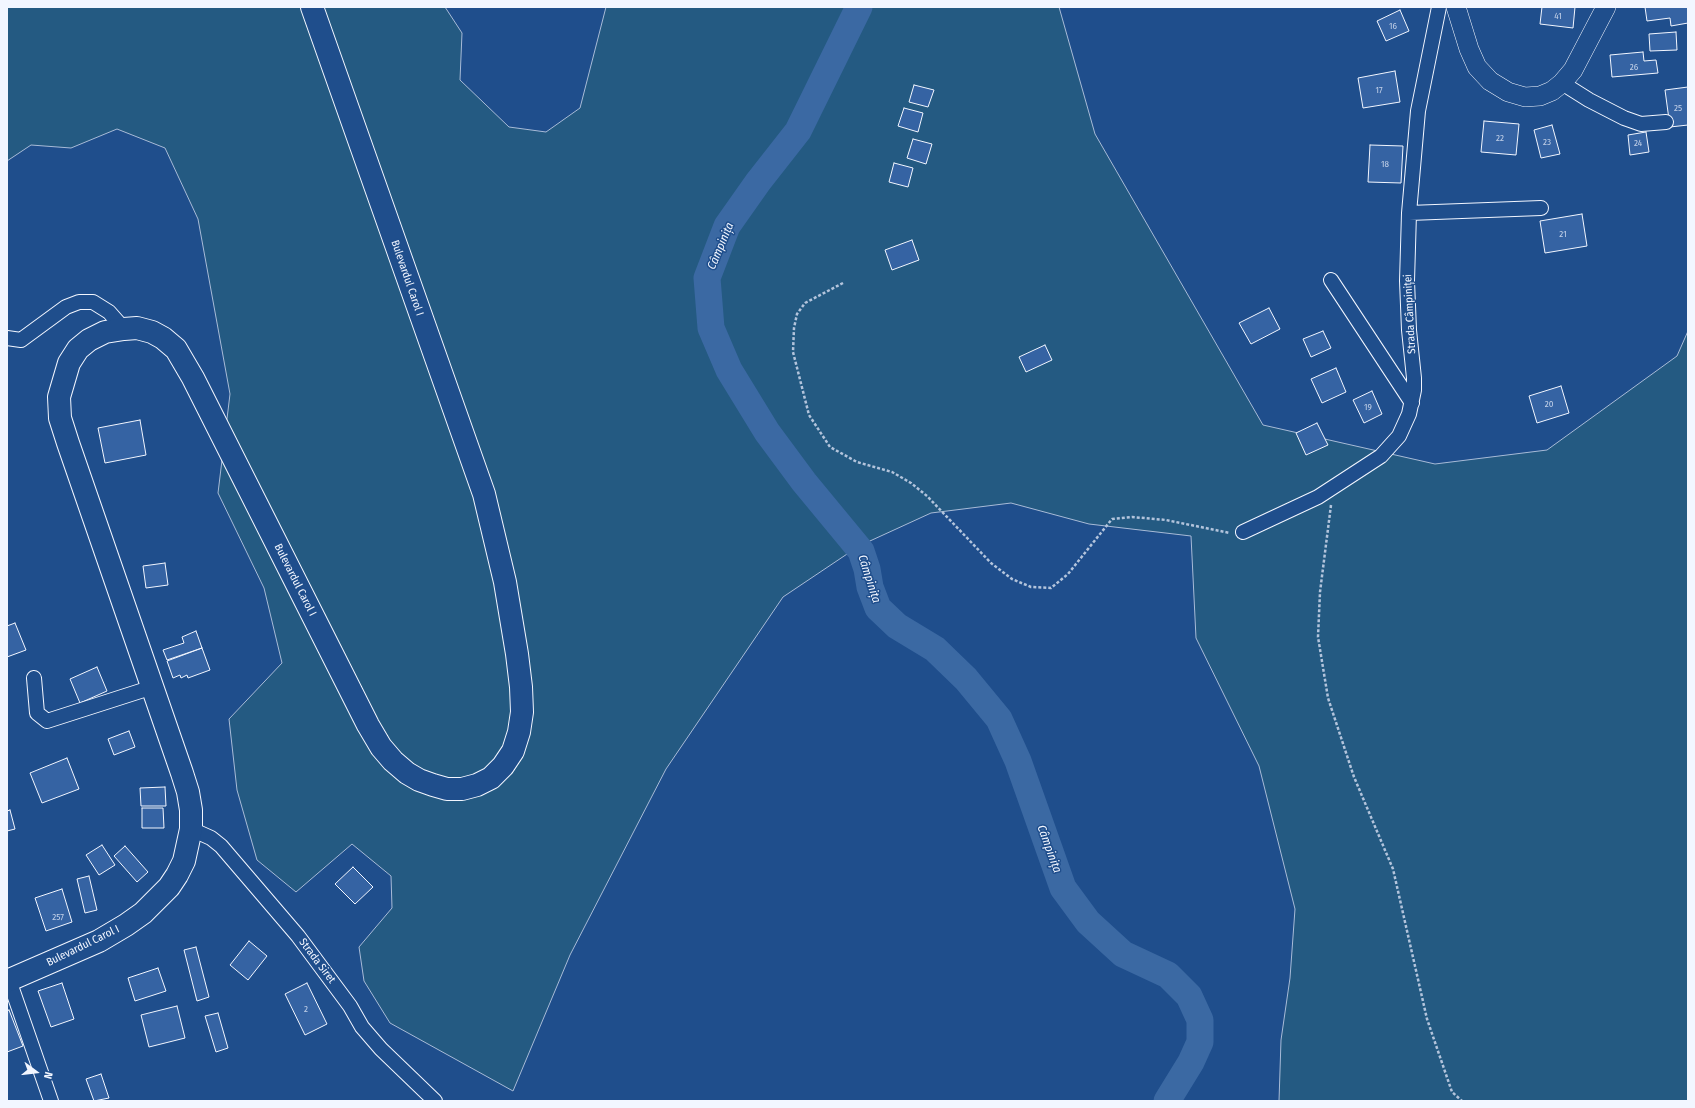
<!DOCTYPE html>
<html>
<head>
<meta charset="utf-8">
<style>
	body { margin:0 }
	#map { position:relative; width:1695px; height:1108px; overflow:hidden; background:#1f4e8c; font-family:"Fira Sans Condensed",sans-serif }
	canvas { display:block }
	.frame { position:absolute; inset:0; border:8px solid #f2f6ff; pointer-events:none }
	.north { position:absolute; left:16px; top:1052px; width:40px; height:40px; -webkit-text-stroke:3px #1f4e8c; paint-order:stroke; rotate:105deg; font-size:11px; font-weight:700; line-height:16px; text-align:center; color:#f2f6ff }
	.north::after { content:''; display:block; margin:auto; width:14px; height:18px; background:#f2f6ff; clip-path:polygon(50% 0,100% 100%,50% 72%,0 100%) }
</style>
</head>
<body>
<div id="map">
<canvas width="1695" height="1108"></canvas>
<div class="frame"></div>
<div class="north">N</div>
</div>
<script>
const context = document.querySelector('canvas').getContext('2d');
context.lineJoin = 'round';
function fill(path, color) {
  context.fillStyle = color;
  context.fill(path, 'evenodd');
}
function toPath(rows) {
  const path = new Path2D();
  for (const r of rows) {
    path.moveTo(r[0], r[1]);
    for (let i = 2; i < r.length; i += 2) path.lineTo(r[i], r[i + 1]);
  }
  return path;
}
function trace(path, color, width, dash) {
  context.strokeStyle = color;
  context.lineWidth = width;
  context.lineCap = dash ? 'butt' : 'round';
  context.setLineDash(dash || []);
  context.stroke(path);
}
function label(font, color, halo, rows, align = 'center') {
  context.font = font + ' "Fira Sans Condensed",sans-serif';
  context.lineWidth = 3;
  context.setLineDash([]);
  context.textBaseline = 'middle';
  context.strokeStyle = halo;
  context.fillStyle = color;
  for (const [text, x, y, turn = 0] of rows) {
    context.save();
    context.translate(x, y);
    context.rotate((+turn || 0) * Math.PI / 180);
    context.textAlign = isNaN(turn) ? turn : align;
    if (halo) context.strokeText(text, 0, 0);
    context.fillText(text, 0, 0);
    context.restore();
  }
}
const green = toPath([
	[7,7,445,7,462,33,460,80,509,127,546,132,580,108,606,7,1059,7,1095,134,1263,425,1435,464,1547,450,1677,356,1688,331,1688,1101,1279,1101,1281,1040,1290,978,1295,909,1259,766,1196,638,1191,536,1089,524,1011,503,931,513,859,546,783,597,666,769,570,955,513,1091,390,1023,364,981,359,947,392,908,391,876,352,844,296,892,257,860,237,790,229,719,282,663,264,588,218,493,230,394,198,219,165,148,117,129,71,148,31,145,7,161,7,7]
]);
const river = toPath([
	[859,7,798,131,758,182,727,226,707,278,711,328,729,370,767,432,804,482,861,551,867,569,870,587,878,608,897,626,935,649,966,679,999,719,1018,761,1063,888,1088,922,1123,954,1168,975,1189,996,1200,1020,1200,1042,1191,1062,1167,1101]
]);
const building = toPath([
	[1542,7,1575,7,1573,28,1540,24,1542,7],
	[1645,7,1688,7,1688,23,1671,26,1670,18,1647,21,1645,7],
	[1400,10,1409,31,1386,41,1377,21,1400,10],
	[1676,32,1677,50,1650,51,1649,34,1676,32],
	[1643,52,1644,61,1656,60,1658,73,1612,77,1610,55,1643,52],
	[1395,71,1400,102,1363,108,1358,78,1395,71],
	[914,85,934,90,928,107,909,102,914,85],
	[1688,87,1688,125,1670,127,1665,90,1688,87],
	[904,108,923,113,918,132,898,126,904,108],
	[1484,121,1519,124,1516,155,1481,152,1484,121],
	[1552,125,1560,154,1541,158,1534,130,1552,125],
	[1646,132,1649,152,1630,155,1628,135,1646,132],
	[913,139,932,144,926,164,907,158,913,139],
	[1370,145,1403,146,1401,183,1368,182,1370,145],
	[894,163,913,168,908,187,889,182,894,163],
	[1582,214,1587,246,1545,253,1540,221,1582,214],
	[912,240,919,260,892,270,885,250,912,240],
	[1269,308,1280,329,1251,344,1239,323,1269,308],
	[1323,331,1331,348,1311,357,1303,339,1323,331],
	[1045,345,1052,360,1026,372,1019,357,1045,345],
	[1336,368,1346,392,1322,403,1311,379,1336,368],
	[1561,386,1569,413,1537,423,1529,396,1561,386],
	[1372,391,1382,414,1364,423,1353,400,1372,391],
	[140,420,146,455,105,463,98,428,140,420],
	[1317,423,1328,445,1306,455,1296,433,1317,423],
	[165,563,168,585,146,588,143,566,165,563],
	[15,623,26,650,7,657,7,626,15,623],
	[196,631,202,648,167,660,163,650,184,643,182,637,196,631],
	[202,648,210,670,188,678,187,675,181,678,180,675,173,678,167,661,202,648],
	[97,667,107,691,80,703,70,679,97,667],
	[129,731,135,747,114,755,108,739,129,731],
	[67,758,79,789,42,803,30,773,67,758],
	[165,787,166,806,141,806,140,788,165,787],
	[142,808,163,808,164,828,142,828,142,808],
	[10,810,15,829,7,831,7,811,10,810],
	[102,845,115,865,99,875,86,855,102,845],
	[125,846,148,872,137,882,114,856,125,846],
	[353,867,373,887,355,904,335,884,353,867],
	[89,876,97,910,85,913,77,879,89,876],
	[62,889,72,922,46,931,35,898,62,889],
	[249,941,267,956,248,980,230,965,249,941],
	[196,947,209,997,197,1001,184,950,196,947],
	[158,968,166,991,135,1001,128,978,158,968],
	[62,983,74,1019,51,1027,38,991,62,983],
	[307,983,327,1024,305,1035,285,994,307,983],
	[177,1006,185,1038,149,1047,141,1015,177,1006],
	[9,1010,23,1046,7,1052,7,1011,9,1010],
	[218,1013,228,1048,216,1052,205,1016,218,1013],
	[101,1074,109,1098,94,1101,86,1079,101,1074]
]);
const path = toPath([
	[843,283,805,303,797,314,794,328,793,352,809,415,830,447,857,462,892,472,911,483,927,496,991,563,1012,579,1031,587,1051,588,1068,574,1112,519,1132,517,1166,520,1230,533],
	[1331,505,1320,592,1318,637,1328,698,1354,777,1393,869,1427,1019,1452,1092,1462,1101]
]);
const minor = toPath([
	[1562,83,1589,100,1624,118,1641,124,1666,122],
	[1409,213,1541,208],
	[1331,280,1412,403],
	[7,338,21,340,66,307,79,302,93,302,109,312,124,329],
	[1243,532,1318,497,1381,456,1399,436,1409,414,1414,390,1414,378,1409,330,1407,281,1409,213,1418,111,1439,7],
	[34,678,37,713,47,721,153,687],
	[191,829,211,838,221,846,298,936,350,1006,362,1027,381,1049,435,1101],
	[9,980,51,1101]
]);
const secondary = toPath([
	[1456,7,1469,49,1477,67,1490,81,1508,92,1525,97,1540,96,1552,91,1562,83,1573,70,1606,7]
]);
const primary = toPath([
	[7,981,99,941,126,925,143,913,169,887,177,875,184,861,191,829,191,810,188,792,182,773,68,443,60,418,59,397,69,363,78,349,89,340,105,332,124,329,137,328,152,332,163,338,176,349,193,378,368,725,381,747,393,761,407,773,419,780,433,785,447,789,462,789,477,785,491,778,503,766,513,751,519,732,522,712,521,687,517,654,505,582,484,494,312,7]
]);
const numberNames = [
	["41",1558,16],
	["16",1393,26],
	["26",1634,67],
	["17",1379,90],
	["25",1678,108],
	["22",1500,138],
	["23",1547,142],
	["24",1638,143],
	["18",1385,164],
	["21",1563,234],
	["20",1549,404],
	["19",1368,407],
	["257",58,917],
	["2",306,1009]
];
const streetNames = [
	["Bulevardul Carol I",407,278,71],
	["Strada Câmpiniței",1410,314,-93],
	["Bulevardul Carol I",295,580,63],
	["Bulevardul Carol I",83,946,-26],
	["Strada Siret",317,961,53]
];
const waterNames = [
	["Câmpinița",721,246,-67],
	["Câmpinița",869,579,72],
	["Câmpinița",1049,849,70]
];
fill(green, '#245a82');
trace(green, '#a8bbd7', 1);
trace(river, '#3b69a3', 27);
fill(building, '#3563a3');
trace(building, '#f2f6ff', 1);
trace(minor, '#f2f6ff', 16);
trace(secondary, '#f2f6ff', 20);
trace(primary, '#f2f6ff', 24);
trace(path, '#b3c4dc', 2.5, [3, 2]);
trace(minor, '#1f4e8c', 14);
trace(secondary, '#1f4e8c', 19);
trace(primary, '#1f4e8c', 22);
label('9px', '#c3d1e8', null, numberNames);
label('11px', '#f2f6ff', '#1f4e8c', streetNames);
label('italic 12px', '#f2f6ff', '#1f4e8c', waterNames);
</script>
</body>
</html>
